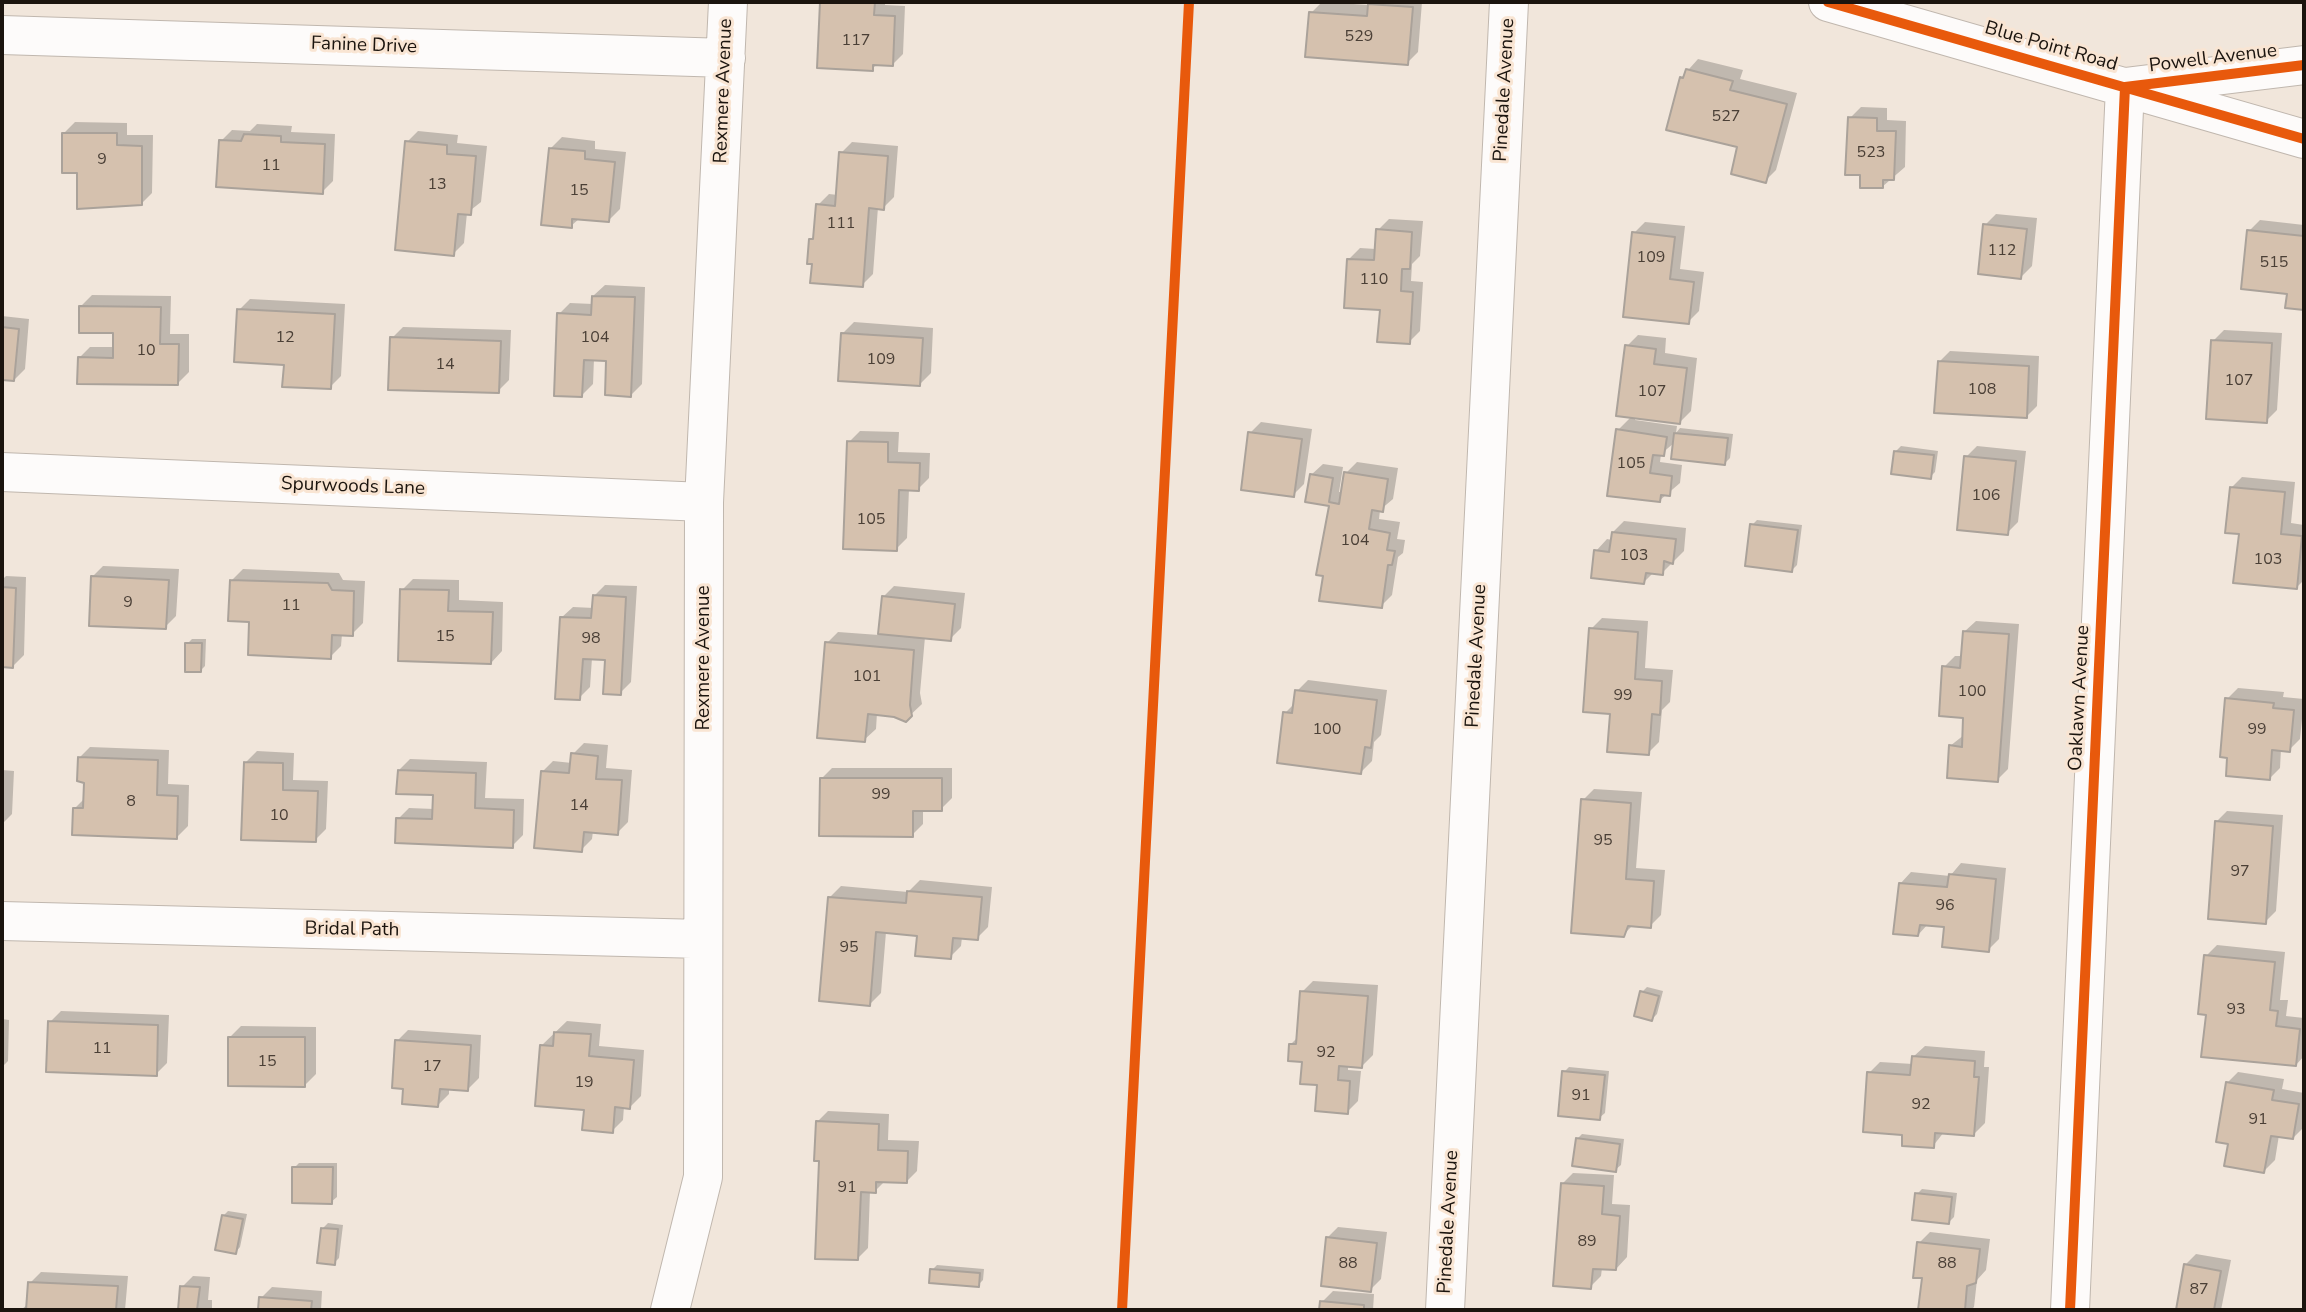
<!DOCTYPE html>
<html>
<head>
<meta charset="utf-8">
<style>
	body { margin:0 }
	#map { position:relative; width:2306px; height:1312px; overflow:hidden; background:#f1e6db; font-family:"Nunito Sans",sans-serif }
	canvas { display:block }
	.frame { position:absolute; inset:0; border:4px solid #1b140e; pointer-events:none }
</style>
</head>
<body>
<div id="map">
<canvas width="2306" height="1312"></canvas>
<div class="frame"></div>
</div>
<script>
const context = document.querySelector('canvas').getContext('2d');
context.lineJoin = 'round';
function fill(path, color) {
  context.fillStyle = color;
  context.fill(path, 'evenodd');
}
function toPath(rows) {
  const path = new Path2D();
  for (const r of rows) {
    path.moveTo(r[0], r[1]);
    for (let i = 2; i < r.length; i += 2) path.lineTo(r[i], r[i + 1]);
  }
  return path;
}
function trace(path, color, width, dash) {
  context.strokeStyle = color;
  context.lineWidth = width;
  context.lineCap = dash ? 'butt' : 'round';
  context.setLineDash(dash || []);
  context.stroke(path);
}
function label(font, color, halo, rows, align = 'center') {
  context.font = font + ' "Nunito Sans",sans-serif';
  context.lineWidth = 6;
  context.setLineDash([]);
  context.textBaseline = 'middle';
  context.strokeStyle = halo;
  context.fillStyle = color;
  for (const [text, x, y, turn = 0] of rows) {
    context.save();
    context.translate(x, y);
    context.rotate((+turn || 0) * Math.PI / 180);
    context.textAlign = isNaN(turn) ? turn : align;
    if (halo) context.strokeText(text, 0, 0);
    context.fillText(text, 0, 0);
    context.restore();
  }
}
const shadow = toPath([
	[822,2,885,2,885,5,905,6,903,54,892,65,877,64,872,69,819,67],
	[1322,2,1369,5,1372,2,1422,2,1418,52,1407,63,1311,13],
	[1698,59,1743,70,1740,79,1797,93,1776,170,1765,181,1681,78],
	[1861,107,1887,108,1887,120,1906,121,1905,167,1882,187,1862,174,1850,118],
	[75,122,127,123,127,135,153,135,152,193,141,204,79,172,64,133],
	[257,124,292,126,291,132,335,134,333,181,322,192,221,141,232,130,250,131],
	[418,131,458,135,457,143,487,146,481,202,467,213,464,243,453,254,407,142],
	[562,137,595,141,595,149,626,152,620,209,609,220,580,218,571,226,551,148],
	[852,142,898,146,894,197,883,208,878,207,873,274,862,285,814,263,810,240,815,235,818,205,829,194,838,195,841,153],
	[1996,214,2037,218,2032,266,2021,277,1985,225],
	[1389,219,1423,221,1420,256,1412,264,1411,281,1423,282,1420,331,1409,342,1349,259,1360,248,1376,249,1378,230],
	[2260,220,2304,225,2304,308,2287,306,2289,293,2249,231],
	[1645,222,1685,226,1680,269,1704,272,1699,311,1688,322,1634,233],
	[605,285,645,287,642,384,631,395,607,359,594,359,593,384,582,395,559,314,570,303,593,304,593,296],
	[92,295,171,296,170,334,189,334,189,372,178,383,79,358,90,347,115,347,114,332,81,306],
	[250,299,345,304,341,376,330,387,239,310],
	[2,316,29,319,25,369,14,380,2,378],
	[854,322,933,328,931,373,919,385,843,333],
	[403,327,511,330,509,380,498,391,392,338],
	[2224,330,2282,333,2277,410,2266,421,2213,341],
	[1638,335,1666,338,1665,353,1697,358,1691,411,1680,422,1636,417,1635,420,1677,426,1676,433,1680,428,1733,434,1730,458,1725,463,1674,443,1661,454,1660,462,1682,465,1680,483,1659,501,1618,430,1632,416,1627,346],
	[1950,351,2039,356,2037,406,2026,417,1939,362],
	[1261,422,1312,429,1304,484,1293,495,1250,433],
	[860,431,899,432,898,452,930,453,929,478,918,489,909,489,907,538,896,549,849,442],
	[1901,446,1938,451,1935,472,1930,477,1896,451],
	[1977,446,2026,451,2018,522,2007,533,1966,457],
	[1357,462,1398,468,1393,499,1380,510,1379,519,1400,522,1397,539,1405,540,1403,553,1398,557,1392,595,1381,606,1331,505,1307,501,1311,475,1323,464,1343,467,1339,492,1343,492,1346,473],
	[2242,477,2295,482,2291,523,2304,525,2304,580,2296,588,2240,532,2231,488],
	[1757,520,1802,525,1797,565,1792,570,1752,525],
	[1624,521,1686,528,1684,551,1662,573,1654,572,1644,582,1596,551,1607,539,1612,540,1613,532],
	[103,566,179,569,176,616,165,627,92,577],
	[243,569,339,573,343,580,365,581,363,623,352,634,342,634,341,646,330,657,251,620,232,580],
	[6,576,26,577,24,655,13,666,2,665,2,580],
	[413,579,459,580,459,600,503,602,502,651,491,663,402,590],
	[605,585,637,586,631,682,620,693,607,659,592,658,590,687,579,698,561,618,573,607,594,608,594,596],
	[894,586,965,593,961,628,950,639,925,637,920,693,922,704,905,720,877,713,876,729,864,740,827,643,838,632,879,635,883,597],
	[1602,618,1648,621,1645,668,1673,670,1670,702,1662,710,1659,742,1648,753,1612,712,1591,629],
	[1976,621,2019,624,2008,769,1997,780,1950,746,1964,735,1965,716,1944,667,1955,656,1962,656,1964,632],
	[192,639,206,639,205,666,200,671,187,644],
	[1308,680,1387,690,1381,735,1374,742,1372,761,1361,772,1285,713,1295,703,1297,691],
	[2238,688,2284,692,2283,697,2304,699,2300,739,2289,750,2281,749,2280,768,2269,779,2227,699],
	[584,743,608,745,606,768,632,770,628,822,617,833,593,831,592,839,581,850,542,772,553,761,572,763,573,754],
	[90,747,169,750,168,784,189,785,188,826,177,837,75,808,85,798,86,782,79,758],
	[257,751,294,753,293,780,328,781,326,829,315,840,246,762],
	[410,759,487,762,485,798,524,799,523,835,512,846,398,819,409,808,434,809,435,793,399,770],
	[832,768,952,768,952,798,941,809,923,809,923,824,912,835,821,779],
	[2,770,14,771,12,814,2,824],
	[1594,789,1642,792,1636,868,1665,870,1661,915,1650,926,1633,925,1623,935,1583,800],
	[2227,811,2283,815,2276,911,2265,922,2216,822],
	[1961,863,2006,868,1999,939,1988,950,1946,926,1928,924,1918,935,1900,884,1911,872,1950,876],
	[920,880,992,887,988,927,977,938,962,937,961,946,950,957,919,934,886,932,881,993,870,1004,830,897,841,886,908,892],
	[2217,945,2285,952,2280,1000,2288,1000,2286,1016,2304,1018,2304,1056,2296,1065,2208,1013,2206,956],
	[1313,981,1378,985,1373,1055,1362,1066,1348,1065,1348,1070,1361,1071,1358,1101,1347,1112,1319,1084,1291,1044,1298,1037,1302,992],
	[1647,987,1663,991,1657,1014,1652,1019,1642,992],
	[61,1011,169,1015,167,1063,156,1074,50,1022],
	[2,1019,9,1020,8,1061,2,1067],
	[567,1021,601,1024,599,1046,644,1050,641,1096,630,1107,624,1106,623,1120,612,1131,586,1109,541,1046],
	[241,1026,316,1027,316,1074,305,1085,230,1037],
	[408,1030,481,1035,479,1078,468,1089,449,1088,449,1094,438,1105,405,1088,397,1041],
	[1925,1046,1985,1051,1984,1067,1989,1067,1985,1123,1974,1134,1944,1132,1933,1146,1904,1134,1869,1073,1880,1062,1913,1064,1913,1057],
	[1569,1067,1609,1071,1605,1113,1599,1118,1564,1072],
	[2238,1072,2284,1079,2282,1089,2304,1093,2304,1127,2293,1138,2279,1135,2275,1160,2264,1171,2227,1083],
	[828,1111,889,1114,888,1140,919,1141,917,1171,906,1182,885,1181,875,1191,870,1191,868,1248,857,1259,821,1159,817,1122],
	[1582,1134,1624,1139,1621,1165,1615,1170,1577,1139],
	[299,1163,337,1163,337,1197,331,1202,294,1168],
	[1573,1173,1614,1175,1612,1204,1630,1205,1627,1257,1616,1269,1602,1268,1601,1276,1590,1287,1562,1184],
	[1922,1189,1957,1193,1954,1217,1949,1222,1917,1194],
	[228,1211,247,1214,240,1247,235,1253,223,1216],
	[328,1223,343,1225,339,1258,334,1263,323,1228],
	[1338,1227,1387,1232,1381,1279,1370,1290,1327,1238],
	[1930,1232,1990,1239,1986,1270,1977,1280,1974,1307,1971,1310,1920,1310,1924,1277,1919,1243],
	[2196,1254,2231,1260,2221,1310,2178,1310,2185,1265],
	[937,1265,984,1269,983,1280,978,1285,932,1270],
	[41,1272,128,1276,125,1310,21,1310,28,1304,30,1283],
	[193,1276,210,1277,208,1300,212,1300,212,1308,247,1310,180,1310,182,1287],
	[272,1287,322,1291,321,1310,260,1310,261,1298],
	[1333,1291,1374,1294,1373,1310,1322,1310,1322,1302]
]);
const building = toPath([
	[820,2,875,2,874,15,895,16,893,66,873,65,873,71,817,68,820,2],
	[1368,4,1413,7,1408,65,1305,57,1309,12,1367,16,1368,4],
	[1686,69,1733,81,1730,90,1787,104,1766,183,1731,174,1737,147,1666,130,1680,77,1683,78,1686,69],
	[1848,117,1877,118,1877,131,1896,131,1894,180,1883,180,1883,188,1860,188,1860,175,1845,175,1848,117],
	[62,133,117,133,117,145,142,146,142,205,77,209,77,173,62,173,62,133],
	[244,134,281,136,281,142,325,144,323,194,216,187,219,140,241,141,244,134],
	[405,141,447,145,447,154,476,156,471,215,458,214,454,256,395,250,405,141],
	[549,148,585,151,585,159,615,162,609,222,572,219,572,228,541,225,549,148],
	[839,152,888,156,884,210,869,208,863,287,810,283,812,264,807,264,809,239,813,239,816,204,835,206,839,152],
	[1983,224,2027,229,2021,279,1978,274,1983,224],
	[1376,229,1412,232,1410,269,1402,269,1401,291,1413,292,1410,344,1377,342,1380,310,1344,308,1347,259,1374,260,1376,229],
	[2247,230,2304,236,2304,310,2285,308,2287,294,2241,289,2247,230],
	[1632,232,1675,237,1670,279,1694,282,1689,324,1623,317,1632,232],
	[592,296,635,297,631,397,605,395,606,361,584,360,582,397,554,396,557,313,591,315,592,296],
	[79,306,161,307,160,344,179,344,178,385,77,384,78,357,113,358,113,333,79,333,79,306],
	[237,309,335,314,331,389,282,387,284,365,234,362,237,309],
	[2,327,19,329,14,381,2,380,2,327],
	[841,333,923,338,920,386,838,381,841,333],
	[390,337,501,341,499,393,388,390,390,337],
	[2211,340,2272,343,2267,423,2206,419,2211,340],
	[1625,345,1656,349,1654,364,1687,368,1680,424,1616,416,1625,345],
	[1938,361,2029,366,2027,418,1934,413,1938,361],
	[1616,429,1667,437,1664,456,1653,455,1650,473,1672,476,1670,496,1661,495,1660,502,1607,496,1616,429],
	[1248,432,1302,439,1294,497,1241,490,1248,432],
	[1674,433,1728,438,1725,465,1671,459,1674,433],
	[847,441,888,442,888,462,920,463,919,491,899,490,897,551,843,549,847,441],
	[1894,451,1934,455,1931,479,1891,474,1894,451],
	[1964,456,2016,461,2008,535,1957,530,1964,456],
	[1344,472,1388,479,1383,512,1372,510,1369,529,1390,533,1387,550,1395,551,1392,565,1388,565,1382,608,1319,601,1323,576,1316,575,1329,506,1305,502,1310,474,1333,478,1329,502,1339,504,1344,472],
	[2230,487,2285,492,2281,534,2302,536,2297,589,2233,583,2239,534,2225,533,2230,487],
	[1750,524,1798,530,1792,572,1745,566,1750,524],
	[1612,532,1676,539,1673,564,1664,561,1663,575,1646,573,1644,584,1591,578,1594,550,1609,552,1612,532],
	[91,576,169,580,166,629,89,626,91,576],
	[230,580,328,583,332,590,354,591,353,636,332,635,331,659,248,655,249,622,228,621,230,580],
	[2,587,16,588,13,668,2,667,2,587],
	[400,589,449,590,448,611,493,612,491,664,398,661,400,589],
	[593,595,626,597,621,695,603,694,605,660,583,659,580,700,555,699,560,617,591,618,593,595],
	[882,596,955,604,951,641,878,634,882,596],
	[1589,628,1638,632,1635,679,1662,681,1660,715,1652,714,1649,755,1607,752,1610,714,1583,712,1589,628],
	[1963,631,2009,634,1998,782,1947,778,1949,745,1962,747,1963,718,1939,716,1942,666,1960,668,1963,631],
	[825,642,914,650,910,705,912,716,906,722,894,717,868,714,865,742,817,738,825,642],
	[185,643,202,643,201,672,185,672,185,643],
	[1295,690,1377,700,1371,748,1365,747,1361,774,1277,763,1283,712,1292,713,1295,690],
	[2225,698,2274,703,2273,708,2294,710,2290,752,2272,750,2270,780,2226,776,2227,758,2220,757,2225,698],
	[571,753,598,756,596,779,622,780,618,835,584,832,582,852,534,848,541,771,569,773,571,753],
	[78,757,158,760,157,795,178,796,177,839,72,835,73,808,83,808,84,783,77,781,78,757],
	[244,762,283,763,283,790,318,791,316,842,241,840,244,762],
	[398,770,476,773,475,808,514,810,513,848,395,843,396,818,432,819,433,795,396,794,398,770],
	[820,778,942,778,942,811,913,811,913,837,819,836,820,778],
	[1581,799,1631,803,1626,879,1654,881,1651,928,1628,926,1624,937,1571,933,1581,799],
	[2215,821,2273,826,2266,924,2208,919,2215,821],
	[1949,874,1996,879,1989,952,1942,947,1944,927,1920,925,1918,936,1893,934,1899,883,1947,887,1949,874],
	[907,891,982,897,978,940,953,938,951,959,915,956,917,936,876,932,870,1006,819,1001,828,897,906,903,907,891],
	[2204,955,2275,962,2270,1010,2278,1011,2276,1026,2300,1029,2296,1066,2201,1057,2206,1015,2198,1014,2204,955],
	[1300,991,1368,996,1362,1068,1339,1066,1338,1080,1350,1081,1348,1114,1315,1111,1317,1085,1300,1084,1302,1062,1288,1061,1289,1044,1296,1044,1300,991],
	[1640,991,1659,996,1652,1021,1634,1016,1640,991],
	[48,1021,158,1025,157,1076,46,1072,48,1021],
	[554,1032,591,1034,589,1056,634,1060,630,1109,615,1107,613,1133,582,1130,584,1110,535,1106,540,1045,553,1046,554,1032],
	[228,1037,305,1037,305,1087,228,1086,228,1037],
	[395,1040,471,1045,468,1091,440,1089,438,1107,402,1104,403,1089,392,1088,395,1040],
	[1912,1056,1975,1061,1974,1077,1979,1077,1974,1136,1935,1133,1934,1148,1902,1146,1902,1135,1863,1132,1867,1072,1910,1075,1912,1056],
	[1562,1071,1605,1075,1600,1120,1558,1116,1562,1071],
	[2226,1082,2274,1090,2272,1100,2299,1104,2293,1139,2271,1136,2264,1173,2224,1166,2228,1144,2216,1142,2226,1082],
	[816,1121,879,1124,878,1150,908,1151,907,1183,876,1182,876,1193,861,1192,858,1260,815,1259,819,1161,814,1161,816,1121],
	[1576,1138,1620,1144,1616,1172,1572,1166,1576,1138],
	[292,1167,333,1167,332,1204,292,1203,292,1167],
	[1561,1183,1604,1186,1602,1214,1620,1216,1616,1270,1593,1269,1591,1289,1553,1286,1561,1183],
	[1915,1193,1952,1197,1949,1224,1912,1220,1915,1193],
	[222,1215,243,1219,236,1254,215,1250,222,1215],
	[321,1228,338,1229,335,1265,317,1263,321,1228],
	[1326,1237,1377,1243,1371,1292,1321,1286,1326,1237],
	[1917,1242,1980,1249,1976,1283,1967,1286,1965,1310,1918,1310,1922,1278,1913,1278,1917,1242],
	[2184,1264,2221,1271,2214,1310,2176,1310,2184,1264],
	[930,1269,980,1273,979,1287,929,1283,930,1269],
	[28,1282,118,1286,116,1310,26,1310,28,1282],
	[180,1286,200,1287,197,1310,202,1310,178,1310,180,1286],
	[259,1297,312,1301,311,1310,258,1310,259,1297],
	[1320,1301,1364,1305,1364,1310,1319,1310,1320,1301]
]);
const minor = toPath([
	[1828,2,2304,139],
	[2,35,726,58],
	[2,472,704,502],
	[2,921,702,939],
	[670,1310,703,1177,704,502,728,2],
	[1445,1310,1509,2],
	[2070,1310,2125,87,2304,65]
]);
const cycleway = toPath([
	[1828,2,2304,139],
	[1122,1310,1189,2],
	[2070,1310,2125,87,2304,65]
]);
const numberNames = [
	["529",1359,37],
	["117",856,41],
	["527",1726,117],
	["523",1871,153],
	["9",102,160],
	["11",271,166],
	["13",437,185],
	["15",579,191],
	["111",841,224],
	["112",2002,251],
	["109",1651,258],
	["515",2274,263],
	["110",1374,280],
	["12",285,338],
	["104",595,338],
	["10",146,351],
	["109",881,360],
	["14",445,365],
	["107",2239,381],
	["108",1982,390],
	["107",1652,392],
	["105",1631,464],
	["106",1986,496],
	["105",871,520],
	["104",1355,541],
	["103",1634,556],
	["103",2268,560],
	["9",128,603],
	["11",291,606],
	["15",445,637],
	["98",591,639],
	["101",867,677],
	["100",1972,692],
	["99",1623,696],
	["100",1327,730],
	["99",2257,730],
	["99",881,795],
	["8",131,802],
	["14",579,806],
	["10",279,816],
	["95",1603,841],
	["97",2240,872],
	["96",1945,906],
	["95",849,948],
	["93",2236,1010],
	["11",102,1049],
	["92",1326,1053],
	["15",267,1062],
	["17",432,1067],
	["19",584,1083],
	["91",1581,1096],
	["92",1921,1105],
	["91",2258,1120],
	["91",847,1188],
	["89",1587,1242],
	["88",1348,1264],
	["88",1947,1264],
	["87",2199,1290]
];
const streetNames = [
	["Fanine Drive",364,46,2],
	["Blue Point Road",2051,47,16],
	["Powell Avenue",2213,59,-7],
	["Pinedale Avenue",1505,90,-87],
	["Rexmere Avenue",724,91,-88],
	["Spurwoods Lane",353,487,2],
	["Pinedale Avenue",1477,656,-87],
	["Rexmere Avenue",704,658,-90],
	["Oaklawn Avenue",2080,698,-87],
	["Bridal Path",352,930,1],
	["Pinedale Avenue",1449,1222,-87]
];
fill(shadow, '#0003');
fill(building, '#d5c1ae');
trace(building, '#aaa29a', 2);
trace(minor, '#c0b7ae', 40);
trace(minor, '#fdfbfa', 38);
trace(cycleway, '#e8590c', 10);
label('16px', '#4a3f36', null, numberNames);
label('19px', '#1b140e', '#f9e5d3', streetNames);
</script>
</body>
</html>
